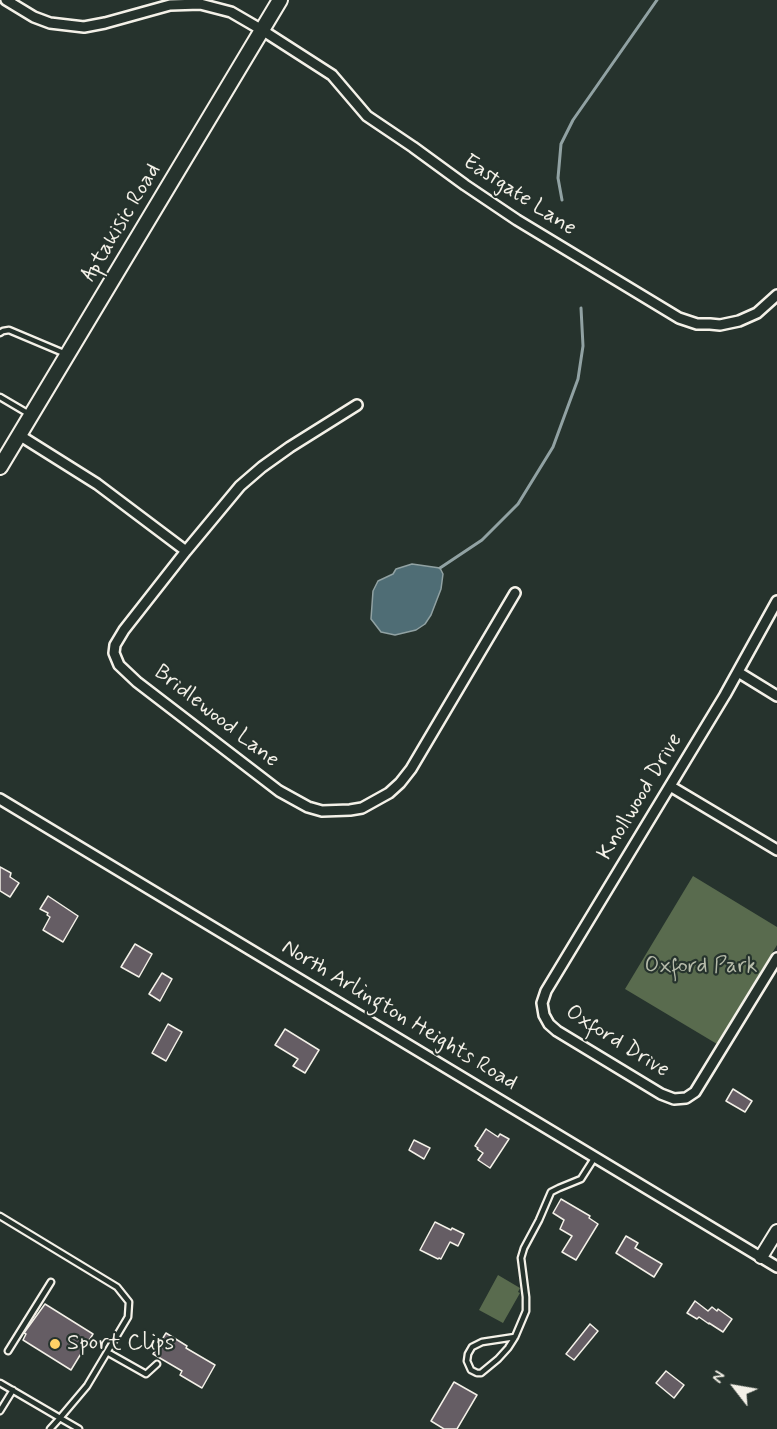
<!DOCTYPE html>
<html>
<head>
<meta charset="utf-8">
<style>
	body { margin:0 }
	#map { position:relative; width:777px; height:1429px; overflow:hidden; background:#26332d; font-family:Mynerve,sans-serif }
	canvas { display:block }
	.north { position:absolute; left:705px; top:1357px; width:60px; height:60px; -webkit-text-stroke:4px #26332d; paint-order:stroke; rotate:301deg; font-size:16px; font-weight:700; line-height:24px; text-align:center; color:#f4f1e8 }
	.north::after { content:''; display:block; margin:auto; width:21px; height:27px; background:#f4f1e8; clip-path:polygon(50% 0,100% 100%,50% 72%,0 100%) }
</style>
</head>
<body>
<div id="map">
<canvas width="777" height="1429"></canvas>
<div class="north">N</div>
</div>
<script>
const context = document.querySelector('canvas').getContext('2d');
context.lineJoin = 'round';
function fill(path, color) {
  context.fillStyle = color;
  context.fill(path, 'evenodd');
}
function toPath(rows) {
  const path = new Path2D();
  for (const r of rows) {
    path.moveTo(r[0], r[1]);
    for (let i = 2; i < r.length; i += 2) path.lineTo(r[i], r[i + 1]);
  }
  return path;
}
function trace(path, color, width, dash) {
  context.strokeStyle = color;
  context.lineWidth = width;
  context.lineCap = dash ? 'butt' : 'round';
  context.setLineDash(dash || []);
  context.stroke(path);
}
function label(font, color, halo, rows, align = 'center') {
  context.font = font + ' Mynerve,sans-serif';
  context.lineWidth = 4.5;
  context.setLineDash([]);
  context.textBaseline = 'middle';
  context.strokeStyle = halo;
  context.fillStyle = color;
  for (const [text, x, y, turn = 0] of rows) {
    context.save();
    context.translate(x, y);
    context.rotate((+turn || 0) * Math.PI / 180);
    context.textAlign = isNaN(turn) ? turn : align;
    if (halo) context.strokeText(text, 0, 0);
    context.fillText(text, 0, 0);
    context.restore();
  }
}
const green = toPath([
	[693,876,777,927,777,945,717,1044,625,989],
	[498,1275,520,1288,518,1292,520,1293,503,1323,479,1310]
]);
const water = toPath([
	[412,564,440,568,443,574,441,589,431,615,425,624,416,630,395,635,381,632,371,619,373,591,378,581,393,574,396,569,412,564]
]);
const stream = toPath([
	[562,200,558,178,561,144,573,120,657,0],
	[440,568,482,540,518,504,553,447,578,379,583,346,581,308]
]);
const building = toPath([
	[0,867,11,873,10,877,19,883,10,897,0,891,0,867],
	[48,896,78,916,63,942,43,930,50,917,47,915,48,913,40,909,48,896],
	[135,944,152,954,139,977,121,967,135,944],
	[162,973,172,979,160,1001,149,994,162,973],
	[168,1024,182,1032,166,1061,152,1053,168,1024],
	[285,1029,319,1050,305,1073,293,1066,298,1059,275,1045,285,1029],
	[733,1089,752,1101,745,1112,726,1101,733,1089],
	[486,1129,498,1137,500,1134,509,1139,490,1168,478,1160,483,1153,477,1149,478,1148,475,1146,486,1129],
	[414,1140,430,1148,424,1159,409,1150,414,1140],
	[561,1199,590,1216,589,1218,598,1224,576,1260,562,1252,572,1236,560,1229,564,1220,553,1213,561,1199],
	[435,1222,451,1230,452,1228,464,1234,458,1246,450,1242,441,1259,439,1258,438,1259,420,1250,435,1222],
	[626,1236,638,1243,635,1248,662,1264,654,1277,616,1253,626,1236],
	[695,1301,708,1311,712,1307,717,1311,718,1309,732,1319,723,1332,709,1323,709,1324,699,1317,697,1319,687,1313,695,1301],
	[45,1304,93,1334,71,1370,23,1340,26,1334,24,1333,45,1304],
	[590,1324,598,1331,574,1360,566,1354,590,1324],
	[166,1333,187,1346,186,1348,215,1365,202,1388,180,1375,182,1371,153,1354,166,1333],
	[666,1371,684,1385,674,1398,656,1383,666,1371],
	[454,1382,477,1395,457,1429,444,1429,431,1421,454,1382]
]);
const service = toPath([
	[0,333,3,331,9,330,66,354],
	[0,397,29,414],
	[0,1216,117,1287,129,1302,128,1317,87,1386,60,1418,79,1429],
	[515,1337,482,1342,472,1347,468,1354,467,1361,471,1370,477,1373,481,1373,498,1359,508,1348,515,1337,526,1311,526,1297,521,1258,524,1248,539,1220,551,1192,559,1188,581,1179,595,1157],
	[8,1351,51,1282],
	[107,1352,146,1374,157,1364],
	[0,1383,60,1418,50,1429],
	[0,1411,13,1390]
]);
const minor = toPath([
	[6,0,34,17,50,23,84,27,105,23,170,5,200,4,231,12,262,30,332,75,367,116,413,147,465,185,517,220,679,318,697,324,710,324,720,325,739,321,757,313,777,295],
	[357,405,290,447,262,467,240,486,186,551,124,630,115,645,114,653,119,665,137,682,279,791,308,807,322,811,350,810,362,808,389,793,400,783,411,769,515,593],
	[19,435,97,484,186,551],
	[777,601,725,695,546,991,542,1003,544,1015,549,1024,557,1031,661,1094,674,1099,686,1098,695,1092,777,958],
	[738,672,777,696],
	[670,786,777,850],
	[0,799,777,1267]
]);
const tertiary = toPath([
	[761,1257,777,1231]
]);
const secondary = toPath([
	[0,467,280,0]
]);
const markers = [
	[55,1344,6,"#ffd166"]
];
const streetNames = [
	["Eastgate Lane",519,196,33],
	["Aptakisic Road",122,223,-59],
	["Bridlewood Lane",216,717,38],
	["Knollwood Drive",641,797,-59],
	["North Arlington Heights Road",399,1016,31],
	["Oxford Drive",617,1042,32]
];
const parkNames = [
	["Oxford Park",701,967]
];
const poiNames = [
	["Sport Clips",67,1344]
];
fill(green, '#596b4e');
fill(water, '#4f6d75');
trace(water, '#91a2a3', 1.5);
trace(stream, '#91a2a3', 3);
fill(building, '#655d64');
trace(building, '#f4f1e8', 1.5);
trace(service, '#f4f1e8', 9);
trace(minor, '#f4f1e8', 14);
trace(tertiary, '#f4f1e8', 16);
trace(secondary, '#f4f1e8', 18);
trace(service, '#26332d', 4.5);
trace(minor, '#26332d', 9);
trace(tertiary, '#26332d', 12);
trace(secondary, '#26332d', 14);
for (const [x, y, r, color] of markers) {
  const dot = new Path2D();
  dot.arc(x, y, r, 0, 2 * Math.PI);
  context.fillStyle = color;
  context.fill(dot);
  trace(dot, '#26332d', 2);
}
label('22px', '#f4f1e8', '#26332d', streetNames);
label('22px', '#b6bbaa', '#26332d', parkNames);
label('22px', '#f4f1e8', '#26332d', poiNames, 'left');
</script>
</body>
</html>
